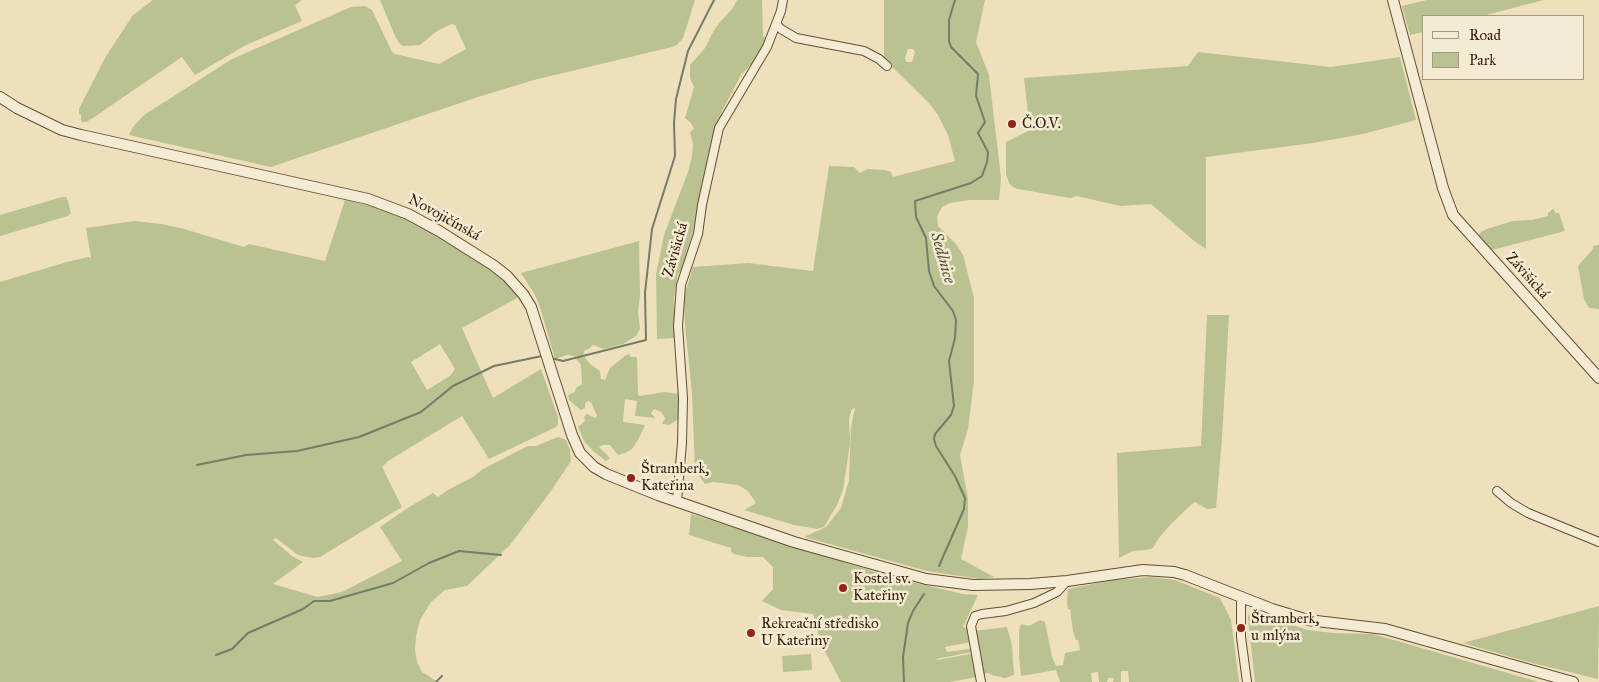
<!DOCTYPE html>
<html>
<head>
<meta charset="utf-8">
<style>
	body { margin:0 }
	#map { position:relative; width:1599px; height:682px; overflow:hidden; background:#eee0bd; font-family:"IM FELL Great Primer",serif }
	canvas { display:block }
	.legend { position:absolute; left:1422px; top:15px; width:162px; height:65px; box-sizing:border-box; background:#f4ebd4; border:1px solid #a89881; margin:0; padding:6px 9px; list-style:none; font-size:15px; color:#371b04 }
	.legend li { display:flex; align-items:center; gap:10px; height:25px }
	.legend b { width:25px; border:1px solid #a89881 }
</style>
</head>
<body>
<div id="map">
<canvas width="1599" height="682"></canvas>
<ul class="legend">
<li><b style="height:6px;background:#f4ebd4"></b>Road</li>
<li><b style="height:14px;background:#b9c290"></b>Park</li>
</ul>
</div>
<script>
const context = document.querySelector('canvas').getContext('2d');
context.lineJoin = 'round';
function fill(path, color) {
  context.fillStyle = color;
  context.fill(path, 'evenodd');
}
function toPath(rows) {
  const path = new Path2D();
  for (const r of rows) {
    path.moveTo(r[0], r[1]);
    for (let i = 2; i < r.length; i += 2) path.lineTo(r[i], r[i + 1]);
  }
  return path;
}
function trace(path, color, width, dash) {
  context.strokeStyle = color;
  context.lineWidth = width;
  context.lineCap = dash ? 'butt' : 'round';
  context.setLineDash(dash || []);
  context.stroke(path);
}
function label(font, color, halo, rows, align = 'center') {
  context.font = font + ' "IM FELL Great Primer",serif';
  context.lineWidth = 5;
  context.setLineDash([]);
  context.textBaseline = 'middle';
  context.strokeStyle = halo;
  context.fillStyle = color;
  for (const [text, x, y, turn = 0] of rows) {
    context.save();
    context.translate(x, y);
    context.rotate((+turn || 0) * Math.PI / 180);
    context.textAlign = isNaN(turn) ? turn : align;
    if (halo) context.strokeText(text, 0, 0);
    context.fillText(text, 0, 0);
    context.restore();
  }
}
const green = toPath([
	[153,0,302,0,295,5,302,21,246,45,195,75,182,57,93,118,86,122,82,122,81,120,81,115,79,114,79,109,106,56,133,15],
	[380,0,695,0,683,38,677,45,672,47,534,80,478,97,271,167,129,135,133,127,144,115,232,59,351,7,365,6,372,10,392,52,395,54,439,64,466,49,455,25,452,24,437,31,420,45,403,46,399,43,395,36],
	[737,0,762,0,763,36,766,39,762,53,741,75,722,111,710,152,693,231,681,272,678,273,674,298,676,338,657,339,656,274,660,255,664,235,688,172,692,156,693,144,690,132,694,129,691,123,685,118,694,87,690,78,690,65,705,48,713,32,720,22,733,8],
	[884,0,985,0,976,42,989,75,1001,178,999,200,969,200,950,203,942,207,937,217,938,226,956,244,963,255,974,298,974,381,968,429,960,455,968,499,968,527,961,559,994,577,980,579,927,571,804,537,826,527,841,508,849,480,851,427,855,408,852,409,849,418,850,444,843,490,837,505,824,527,817,529,794,525,744,510,756,503,748,491,738,485,713,482,705,484,695,470,692,393,685,325,684,302,686,290,693,267,748,263,813,271,829,166,854,167,860,173,867,169,885,170,891,172,893,177,955,161,948,135,938,115,928,102,884,59],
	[908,49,913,49,915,52,912,62,906,62,905,58],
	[1427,0,1544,0,1482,16,1423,16,1423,32,1410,35,1402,6],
	[1198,52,1331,67,1400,57,1416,120,1363,134,1313,143,1206,157,1206,249,1193,240,1151,204,1120,206,1077,196,1070,198,1018,189,1013,187,1009,183,1006,174,1006,142,1030,130,1024,78,1188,66],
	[62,197,66,197,68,201,71,213,68,216,0,236,0,215],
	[345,200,374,207,417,224,439,235,496,273,511,287,517,294,517,298,462,328,493,398,541,369,558,417,558,424,556,427,489,459,462,416,388,461,382,467,402,507,320,557,312,558,298,555,276,538,273,540,292,556,303,562,273,584,318,597,342,592,402,561,380,527,406,509,433,493,438,497,446,491,473,477,483,469,528,446,536,446,558,437,566,440,570,450,571,461,551,491,510,545,467,586,445,590,431,602,420,620,416,636,415,650,417,662,422,672,438,682,0,682,0,282,67,262,88,257,91,258,86,228,134,221,162,224,184,229,244,247,249,244,325,261],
	[440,344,455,369,450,376,427,390,411,362],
	[1553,209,1556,213,1559,213,1565,231,1492,250,1478,236,1481,232,1487,229,1513,221,1532,220,1548,216,1548,213],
	[639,241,640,295,638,312,640,329,636,336,623,344,604,349,593,345,589,349,585,350,583,355,590,364,600,371,601,379,605,380,610,368,625,356,629,354,631,357,637,357,638,395,640,396,664,392,680,394,680,418,669,425,663,424,662,423,665,419,664,416,661,412,654,409,651,413,655,418,635,416,637,401,625,399,623,422,645,425,637,442,632,449,625,453,618,455,610,445,603,445,599,447,610,458,606,461,593,451,584,441,578,427,585,421,584,417,587,414,595,418,597,416,591,402,588,401,585,403,585,408,581,410,569,400,568,395,575,392,576,388,582,384,581,365,574,356,567,355,555,359,540,307,535,295,521,273],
	[1599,245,1599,309,1589,308,1584,299,1578,266,1593,249,1593,246],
	[1207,315,1229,315,1222,439,1216,508,1207,509,1195,502,1192,504,1171,524,1158,539,1153,548,1146,550,1133,551,1119,558,1117,453,1201,446],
	[691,514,895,578,963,594,978,595,963,627,969,629,971,642,945,647,947,652,969,649,972,649,972,652,936,659,937,660,970,654,973,658,977,677,950,682,841,682,821,644,813,614,781,610,762,601,773,589,773,567,763,557,747,557,734,554,731,552,731,548,689,535],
	[1151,577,1175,580,1220,598,1231,620,1239,682,1129,682,1128,671,1121,671,1121,682,1113,682,1114,678,1108,678,1107,682,1099,682,1098,672,1091,673,1092,682,1060,682,1056,670,1021,676,1019,656,1019,631,1021,624,1029,626,1040,620,1045,622,1052,657,1056,666,1063,665,1065,653,1080,650,1078,640,1076,640,1073,631,1070,609,1068,609,1067,603,1068,589,1112,580],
	[1599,606,1598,679,1528,662,1463,643],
	[1252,612,1308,630,1333,633,1373,634,1539,682,1255,682,1248,618,1249,613],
	[1007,627,1012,645,1014,675,1005,678,992,675,988,673,983,674,974,631],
	[811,654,812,670,783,672,782,656]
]);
const stream = toPath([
	[551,358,563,361,646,340,645,293,652,229,675,156,674,123,676,99,688,51,714,0],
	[197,465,246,455,297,451,359,437,421,412,453,386,494,366,542,356],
	[939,566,964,509,965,498,955,476,936,446,934,439,935,434,951,415,954,406,949,361,955,338,956,320,953,311,934,286,929,271,926,238,916,217,915,201,971,183,982,176,987,162,988,152,978,133,985,122,976,96,978,74,951,47,949,41,949,20,955,0],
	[216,655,232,649,248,633,303,609,314,601,330,601,393,583,429,563,459,551,501,555],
	[436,682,442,676],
	[904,682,903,657,908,623,913,611,924,594]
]);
const minor = toPath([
	[776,24,781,29,796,38,864,51,879,59,887,66],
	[1497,491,1511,503,1528,513,1599,542],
	[677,501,682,443,683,398,678,326,681,285,698,234,702,205,719,128,767,47,781,11,783,0],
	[1241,596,1241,637,1247,682],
	[981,682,971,626,975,616,982,614,1006,611,1034,603,1057,592,1067,581]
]);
const tertiary = toPath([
	[1393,0,1443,188,1453,215,1599,378],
	[0,97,17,108,62,130,81,135,368,199,408,214,439,231,493,265,507,276,523,294,531,307,572,435,580,453,594,467,606,474,658,495,794,542,926,579,973,585,1030,584,1067,581,1143,570,1174,572,1185,575,1272,609,1308,620,1385,629,1573,682]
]);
const markers = [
	[1012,124,5,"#8f2418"],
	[631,478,5,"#8f2418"],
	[843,588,5,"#8f2418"],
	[1241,628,5,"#8f2418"],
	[751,633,5,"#8f2418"]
];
const poiNames = [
	["Č.O.V.",1022,124],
	["Štramberk,",641,469],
	["Kateřina",641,486],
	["Kostel sv.",853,579],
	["Kateřiny",853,596],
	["Štramberk,",1251,619],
	["u mlýna",1251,636],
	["Rekreační středisko",761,624],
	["U Kateřiny",761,641]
];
const streetNames = [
	["Novojičínská",444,218,29],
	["Závišická",676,250,-74],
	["Závišická",1527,276,48]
];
const waterNames = [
	["Sedlnice",942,258,74]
];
fill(green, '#b9c290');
trace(stream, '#737d69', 2);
trace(minor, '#654c32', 10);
trace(tertiary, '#654c32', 12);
trace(minor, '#f4ebd4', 8);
trace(tertiary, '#f4ebd4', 10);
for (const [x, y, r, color] of markers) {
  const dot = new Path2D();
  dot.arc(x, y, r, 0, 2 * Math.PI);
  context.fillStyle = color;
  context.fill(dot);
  trace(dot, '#f4ebd4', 2);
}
label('15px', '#371b04', '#f4ebd4', poiNames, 'left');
label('15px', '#371b04', '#f4ebd4', streetNames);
label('italic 16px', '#554c36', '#f4ebd4', waterNames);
</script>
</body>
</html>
